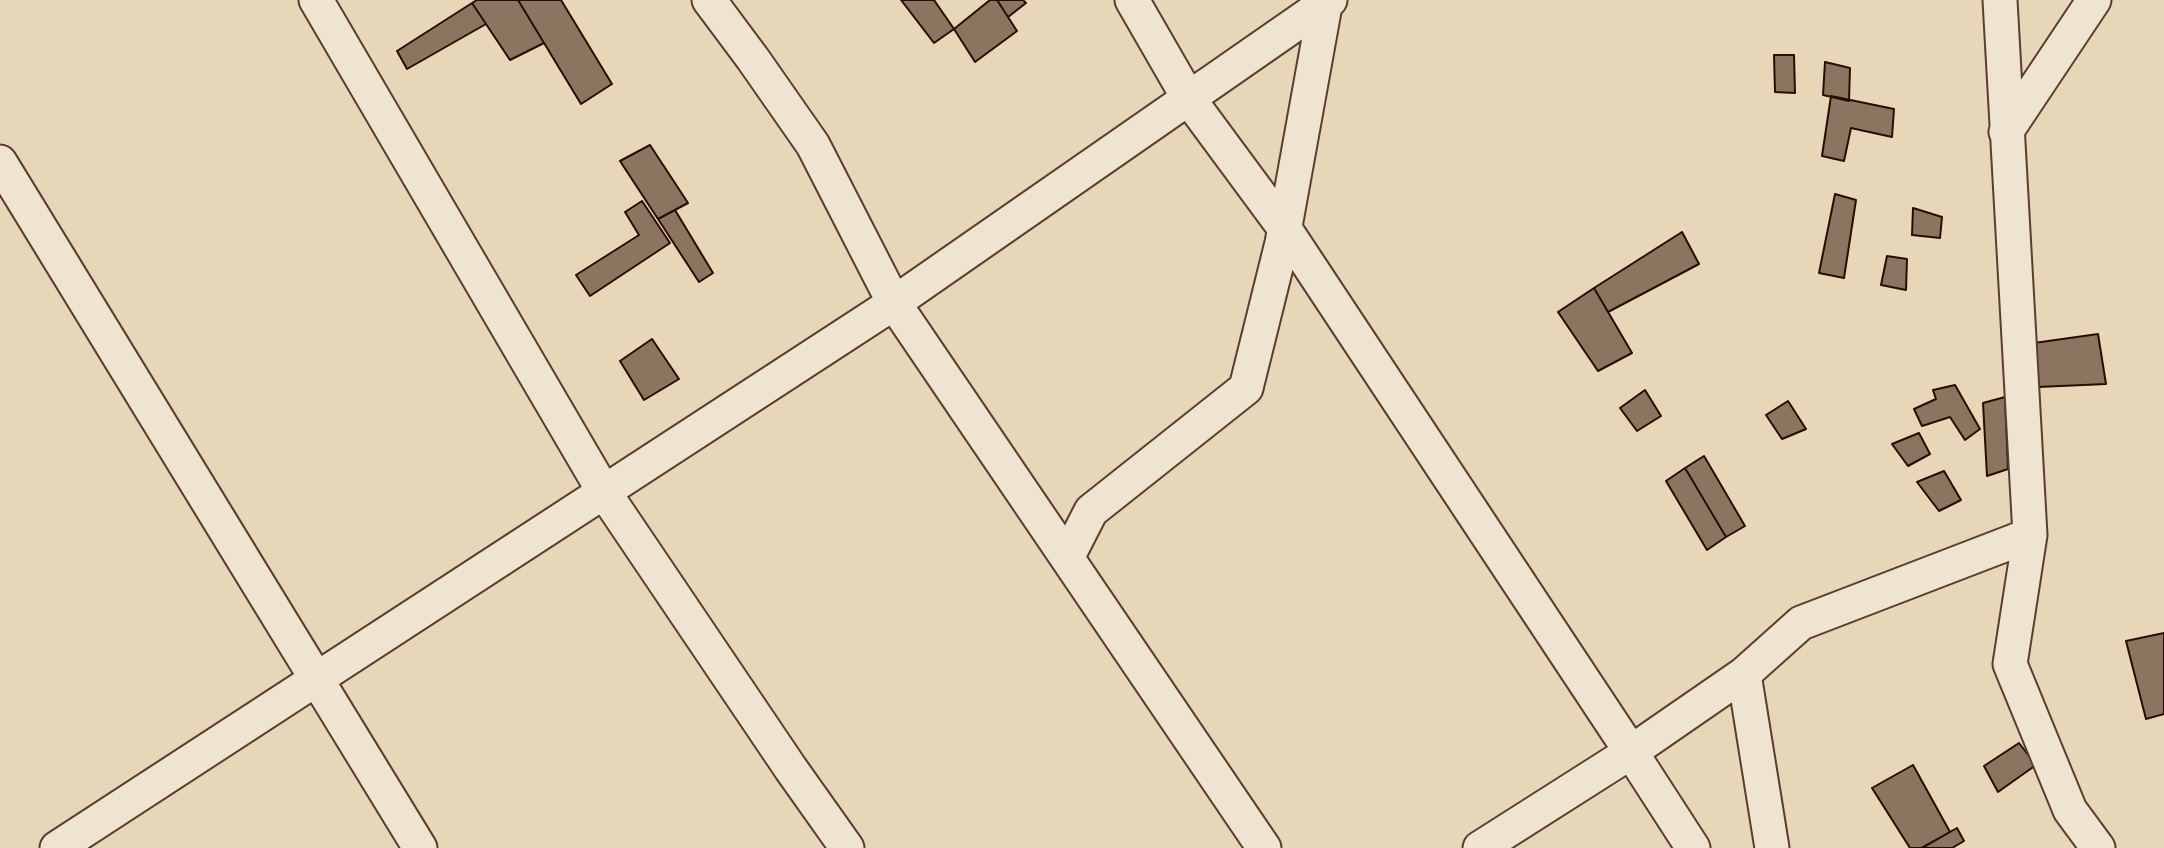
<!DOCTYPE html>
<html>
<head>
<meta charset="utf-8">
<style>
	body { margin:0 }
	canvas { display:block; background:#e7d6b7 }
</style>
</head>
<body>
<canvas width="2164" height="848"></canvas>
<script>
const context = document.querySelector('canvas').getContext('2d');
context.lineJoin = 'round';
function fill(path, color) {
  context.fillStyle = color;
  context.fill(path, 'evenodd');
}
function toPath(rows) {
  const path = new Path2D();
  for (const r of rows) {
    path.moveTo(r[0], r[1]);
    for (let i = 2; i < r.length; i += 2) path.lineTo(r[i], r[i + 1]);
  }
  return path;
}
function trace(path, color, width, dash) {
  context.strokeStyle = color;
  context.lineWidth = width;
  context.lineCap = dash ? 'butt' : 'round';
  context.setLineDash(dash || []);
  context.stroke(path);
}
const building = toPath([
	[477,0,518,0,544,43,510,60,472,3,477,0],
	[518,0,561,0,612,84,581,104,518,0],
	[901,0,934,0,954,29,934,43,901,0],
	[990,0,997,0,1017,31,975,62,954,29,990,0],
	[997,0,1023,0,1026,3,1008,17,997,0],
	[472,3,486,24,407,69,397,51,472,3],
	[1774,55,1794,55,1795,93,1775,92,1774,55],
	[1825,62,1850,68,1849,101,1823,95,1825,62],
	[1831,96,1894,109,1892,137,1851,128,1844,161,1822,156,1831,96],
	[650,145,688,203,658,219,620,161,650,145],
	[1835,194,1856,200,1844,278,1819,273,1835,194],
	[642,201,670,243,590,296,576,275,639,235,625,212,642,201],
	[1913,208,1942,217,1940,238,1912,235,1913,208],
	[675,210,713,273,699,282,658,219,675,210],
	[1682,232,1699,264,1608,312,1594,288,1682,232],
	[1887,256,1907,259,1906,290,1881,285,1887,256],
	[1594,288,1632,353,1598,371,1558,312,1594,288],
	[2098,334,2106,384,2038,387,2034,343,2098,334],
	[652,339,679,379,644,400,620,361,652,339],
	[1955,385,1980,429,1965,440,1950,417,1922,426,1914,409,1936,399,1933,390,1955,385],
	[1645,390,1661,416,1637,431,1620,408,1645,390],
	[2005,397,2008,469,1987,476,1983,403,2005,397],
	[1788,401,1806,429,1782,439,1766,415,1788,401],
	[1919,433,1930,454,1908,466,1892,444,1919,433],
	[1704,456,1745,526,1726,537,1685,468,1704,456],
	[1685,468,1726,537,1707,550,1666,481,1685,468],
	[1944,471,1961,500,1939,511,1917,482,1944,471],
	[2164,633,2164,714,2146,719,2126,641,2164,633],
	[2019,743,2036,765,1998,792,1984,766,2019,743],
	[1913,765,1950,832,1922,848,1910,848,1872,788,1913,765],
	[1957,828,1964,841,1952,848,1921,848,1957,828]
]);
const minor = toPath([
	[316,0,604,492,791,769,847,848],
	[709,0,753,59,813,145,894,303,1264,848],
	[1132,0,1189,99,1285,229,1631,752,1744,674],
	[2000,0,2030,535],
	[2006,132,2094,0],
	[0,162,420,848],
	[1067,558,1091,511,1246,388,1282,243,1326,0],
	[57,848,894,303,1330,0],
	[1480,848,1631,752,1693,848],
	[1772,848,1744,674,1801,623,2030,535,2010,664,2070,810,2098,848]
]);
fill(building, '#8c7560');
trace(building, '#2a0c02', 2);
trace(minor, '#593e2f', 37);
trace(minor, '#efe4d0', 33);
</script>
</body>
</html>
